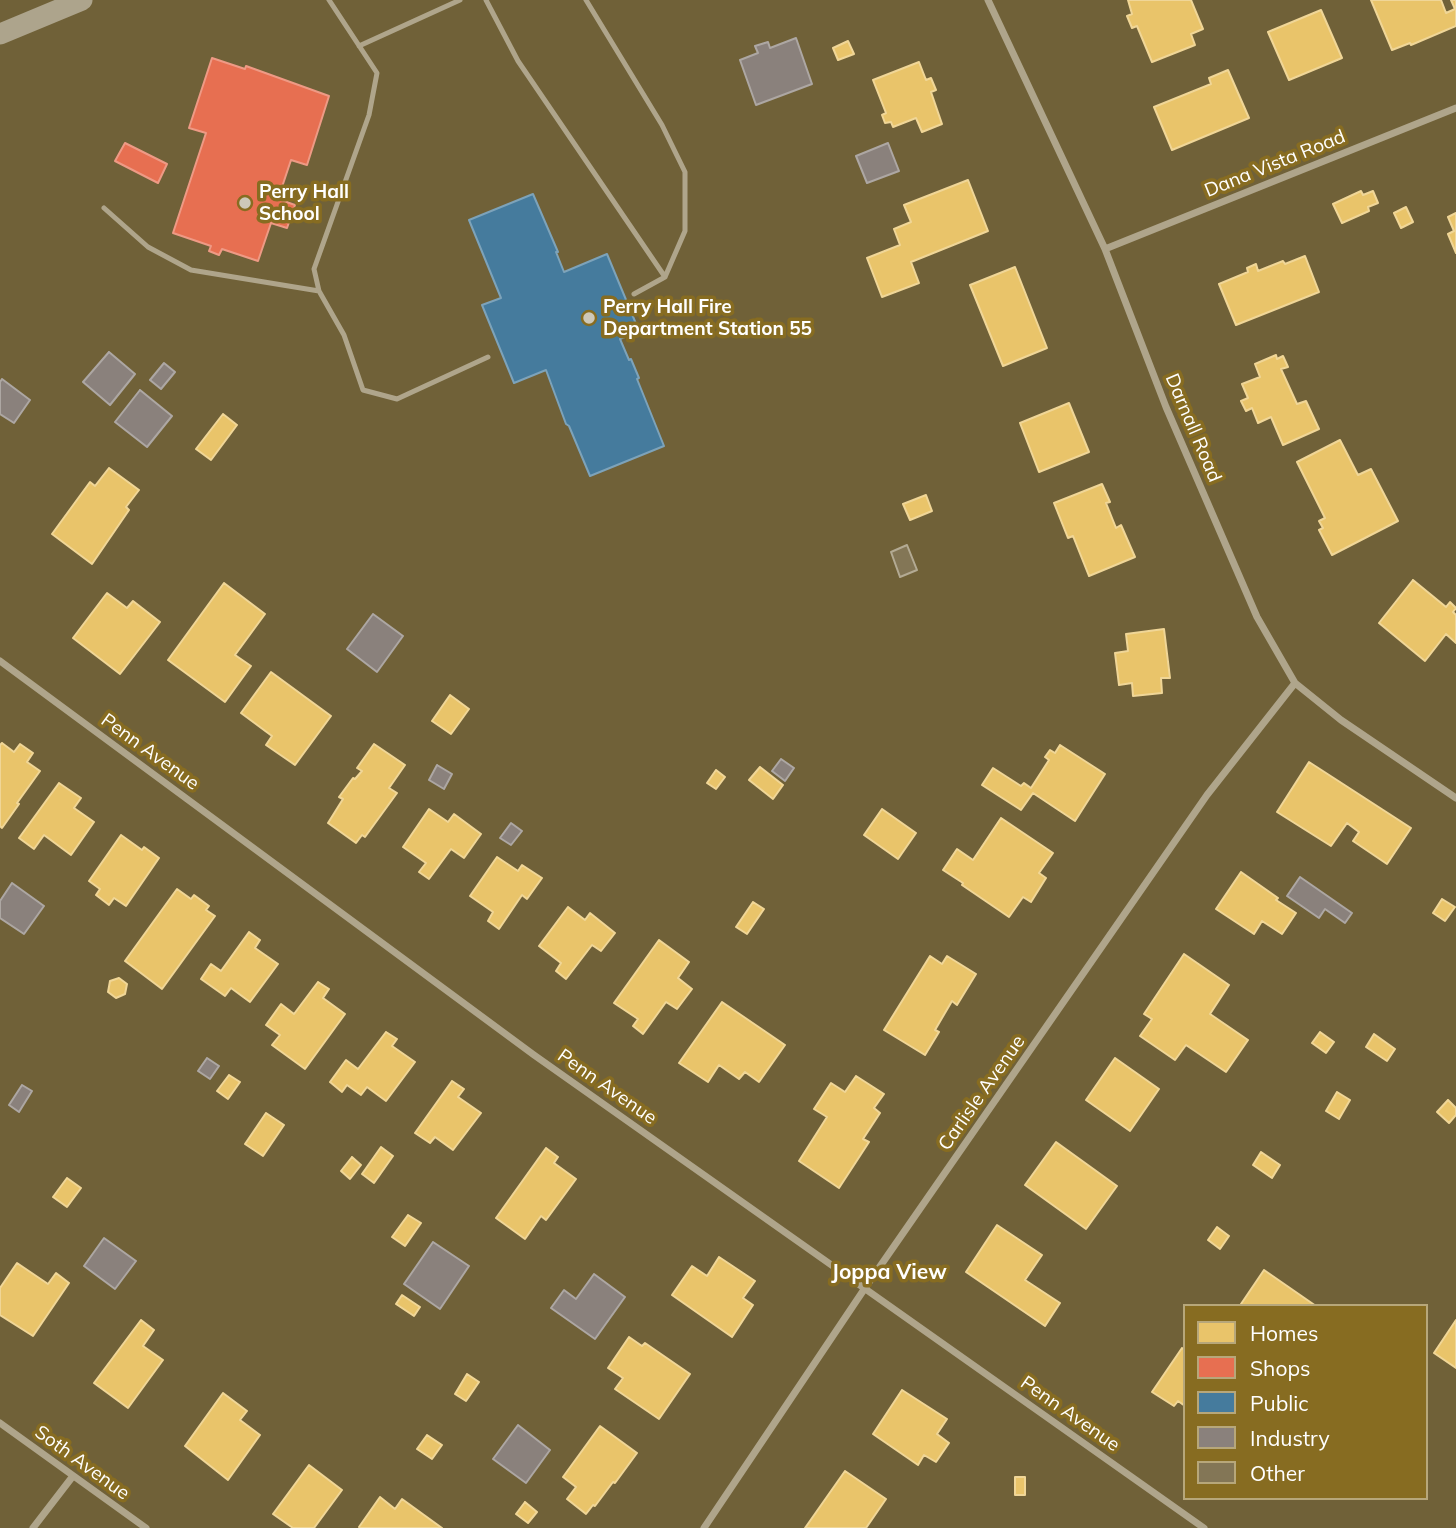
<!DOCTYPE html>
<html>
<head>
<meta charset="utf-8">
<style>
	body { margin:0 }
	#map { position:relative; width:1456px; height:1528px; overflow:hidden; background:#706138; font-family:Mulish,sans-serif }
	canvas { display:block }
	.legend { position:absolute; left:1183px; top:1304px; width:245px; height:196px; box-sizing:border-box; background:#876c21; border:2px solid #b7a77a; margin:0; padding:9px 12px; list-style:none; font-size:21px; color:#fff }
	.legend li { display:flex; align-items:center; gap:14px; height:35px }
	.legend b { width:35px; border:2px solid #b7a77a }
</style>
</head>
<body>
<div id="map">
<canvas width="1456" height="1528"></canvas>
<ul class="legend">
<li><b style="height:19px;background:#e9c46a"></b>Homes</li>
<li><b style="height:19px;background:#e76f51"></b>Shops</li>
<li><b style="height:19px;background:#457b9d"></b>Public</li>
<li><b style="height:19px;background:#8a817c"></b>Industry</li>
<li><b style="height:19px;background:#837656"></b>Other</li>
</ul>
</div>
<script>
const context = document.querySelector('canvas').getContext('2d');
context.lineJoin = 'round';
function fill(path, color) {
  context.fillStyle = color;
  context.fill(path, 'evenodd');
}
function toPath(rows) {
  const path = new Path2D();
  for (const r of rows) {
    path.moveTo(r[0], r[1]);
    for (let i = 2; i < r.length; i += 2) path.lineTo(r[i], r[i + 1]);
  }
  return path;
}
function trace(path, color, width, dash) {
  context.strokeStyle = color;
  context.lineWidth = width;
  context.lineCap = dash ? 'butt' : 'round';
  context.setLineDash(dash || []);
  context.stroke(path);
}
function label(font, color, halo, rows, align = 'center') {
  context.font = font + ' Mulish,sans-serif';
  context.lineWidth = 7;
  context.setLineDash([]);
  context.textBaseline = 'middle';
  context.strokeStyle = halo;
  context.fillStyle = color;
  for (const [text, x, y, turn = 0] of rows) {
    context.save();
    context.translate(x, y);
    context.rotate((+turn || 0) * Math.PI / 180);
    context.textAlign = isNaN(turn) ? turn : align;
    if (halo) context.strokeText(text, 0, 0);
    context.fillText(text, 0, 0);
    context.restore();
  }
}
const homes = toPath([
	[1128,0,1191,0,1203,29,1191,34,1195,45,1152,62,1137,26,1132,28,1127,16,1132,14,1128,0],
	[1371,0,1441,0,1446,13,1455,9,1451,0,1456,0,1456,26,1411,45,1410,43,1392,50,1371,0],
	[1321,10,1342,58,1289,80,1268,32,1321,10],
	[848,41,854,54,838,60,833,48,848,41],
	[919,62,926,80,931,78,936,90,931,92,942,124,922,132,916,118,893,127,891,122,885,123,882,115,886,113,873,80,919,62],
	[1228,70,1249,118,1172,150,1154,107,1211,84,1209,78,1228,70],
	[968,180,988,231,911,262,919,283,882,297,867,258,900,245,894,229,911,222,904,205,968,180],
	[1361,191,1363,195,1373,191,1378,203,1368,207,1369,211,1342,223,1333,204,1361,191],
	[1406,207,1413,222,1401,228,1394,213,1406,207],
	[1456,213,1456,253,1448,234,1454,231,1448,217,1456,213],
	[1305,256,1319,292,1236,325,1219,284,1248,272,1247,268,1256,264,1258,271,1283,261,1285,264,1305,256],
	[1015,267,1047,348,1003,366,970,285,1015,267],
	[1276,355,1277,359,1283,356,1288,367,1281,369,1297,404,1306,401,1319,429,1283,445,1271,417,1258,423,1252,408,1246,411,1241,401,1248,398,1242,384,1260,377,1255,364,1276,355],
	[1069,403,1089,452,1039,472,1020,423,1069,403],
	[223,414,237,425,211,460,196,449,223,414],
	[1340,440,1358,475,1371,469,1398,521,1332,555,1319,530,1323,528,1319,521,1325,518,1297,462,1340,440],
	[109,468,139,490,126,507,129,510,92,564,52,534,90,482,95,486,109,468],
	[1102,484,1110,502,1106,503,1116,528,1121,525,1135,557,1089,576,1073,536,1068,538,1054,503,1102,484],
	[926,495,932,511,910,520,903,504,926,495],
	[1413,580,1446,607,1450,602,1456,608,1453,612,1456,615,1456,643,1446,634,1425,661,1379,623,1413,580],
	[224,583,265,614,235,655,251,666,225,702,168,660,224,583],
	[107,593,127,608,133,601,160,622,120,674,73,638,107,593],
	[1164,629,1170,678,1161,678,1162,693,1133,696,1132,683,1119,685,1115,653,1128,651,1126,634,1164,629],
	[271,672,331,716,295,765,266,745,272,736,241,713,271,672],
	[450,695,469,709,451,734,432,721,450,695],
	[2,743,14,752,20,744,33,753,27,762,40,771,17,803,19,804,2,828,0,826,0,745,2,743],
	[374,744,405,765,389,788,397,793,365,837,362,835,356,843,328,823,343,799,339,797,353,778,355,779,362,771,357,768,374,744],
	[1060,745,1105,774,1075,821,1033,793,1021,810,982,785,993,768,1021,786,1024,783,1031,788,1049,760,1045,757,1050,750,1055,753,1060,745],
	[1309,762,1411,828,1387,864,1353,841,1359,832,1347,823,1331,846,1277,812,1309,762],
	[760,767,783,785,773,799,749,780,760,767],
	[716,770,725,777,716,789,707,783,716,770],
	[59,783,81,798,74,808,94,822,71,855,44,835,34,849,19,838,59,783],
	[429,809,448,822,454,814,481,834,464,858,451,849,429,879,419,872,426,863,403,847,429,809],
	[882,809,916,833,898,859,864,835,882,809],
	[1001,818,1053,853,1039,873,1046,878,1031,902,1023,897,1009,917,962,885,963,883,943,870,957,849,973,860,1001,818],
	[121,835,142,850,144,847,159,858,126,906,114,898,109,905,96,895,100,889,89,881,121,835],
	[497,857,518,871,522,865,542,878,527,899,522,895,499,929,488,921,493,912,470,896,497,857],
	[1241,872,1278,898,1276,900,1296,913,1282,934,1262,921,1254,934,1216,909,1241,872],
	[177,889,191,899,194,895,209,906,206,910,215,916,162,989,125,961,177,889],
	[1442,899,1455,907,1445,921,1433,913,1442,899],
	[753,902,764,909,747,934,736,927,753,902],
	[568,907,585,920,590,913,615,933,601,951,592,945,566,979,556,971,561,963,539,946,568,907],
	[249,932,260,940,255,948,278,964,250,1002,231,988,225,996,201,979,211,964,221,971,249,932],
	[659,940,689,962,678,978,692,989,677,1009,666,1002,643,1034,633,1026,638,1019,614,1003,659,940],
	[1184,954,1229,985,1210,1014,1248,1040,1226,1072,1186,1045,1175,1060,1140,1036,1152,1019,1144,1014,1184,954],
	[930,956,942,964,947,956,976,974,957,1005,952,1001,935,1030,939,1032,925,1055,884,1030,930,956],
	[119,978,127,984,125,994,116,998,108,992,110,981,119,978],
	[318,982,329,989,323,998,345,1014,305,1069,272,1045,280,1035,266,1025,281,1004,294,1014,318,982],
	[722,1002,785,1045,759,1082,745,1072,739,1079,719,1065,708,1082,679,1063,722,1002],
	[386,1032,397,1039,392,1046,415,1062,386,1101,367,1087,361,1095,347,1085,342,1092,330,1082,346,1060,358,1069,386,1032],
	[1320,1032,1334,1042,1326,1053,1312,1043,1320,1032],
	[1374,1034,1395,1049,1387,1061,1366,1047,1374,1034],
	[1115,1058,1159,1089,1130,1131,1086,1100,1115,1058],
	[229,1075,240,1082,228,1099,217,1091,229,1075],
	[856,1076,884,1094,874,1108,880,1113,863,1139,869,1142,839,1188,799,1161,827,1117,814,1109,831,1083,845,1092,856,1076],
	[452,1081,464,1089,458,1097,481,1113,453,1150,435,1137,430,1143,415,1133,452,1081],
	[1337,1092,1350,1100,1339,1119,1326,1111,1337,1092],
	[1448,1100,1456,1108,1456,1115,1449,1123,1437,1112,1448,1100],
	[266,1113,284,1125,263,1156,245,1144,266,1113],
	[1056,1142,1117,1186,1086,1229,1025,1185,1056,1142],
	[381,1147,393,1156,374,1183,362,1174,381,1147],
	[546,1148,558,1157,554,1163,576,1179,546,1220,541,1216,525,1239,496,1218,546,1148],
	[1261,1152,1280,1165,1272,1178,1253,1165,1261,1152],
	[352,1157,361,1165,350,1179,341,1171,352,1157],
	[67,1178,81,1188,67,1207,53,1197,67,1178],
	[408,1215,421,1223,405,1246,392,1237,408,1215],
	[997,1225,1042,1255,1025,1280,1060,1303,1045,1326,966,1272,997,1225],
	[1217,1227,1229,1236,1220,1249,1208,1240,1217,1227],
	[719,1257,755,1281,743,1298,753,1305,732,1337,672,1295,692,1266,707,1276,719,1257],
	[17,1263,48,1284,56,1273,69,1283,33,1336,0,1315,0,1288,17,1263],
	[1264,1270,1316,1306,1243,1306,1241,1304,1264,1270],
	[402,1295,420,1307,414,1316,396,1304,402,1295],
	[141,1320,154,1330,143,1346,163,1360,128,1408,94,1383,141,1320],
	[1456,1320,1456,1368,1434,1353,1456,1320],
	[629,1337,642,1346,645,1343,690,1374,659,1419,615,1389,623,1378,608,1368,629,1337],
	[1182,1348,1185,1350,1185,1406,1178,1401,1174,1406,1152,1392,1182,1348],
	[467,1374,479,1382,466,1401,455,1394,467,1374],
	[902,1390,947,1419,937,1434,949,1443,936,1462,924,1455,918,1465,873,1434,902,1390],
	[223,1393,247,1411,240,1420,260,1435,228,1480,185,1446,223,1393],
	[600,1426,637,1453,615,1483,613,1482,595,1506,593,1505,586,1514,567,1499,576,1487,563,1477,600,1426],
	[427,1435,442,1445,432,1459,417,1449,427,1435],
	[309,1465,342,1490,314,1528,293,1528,273,1514,309,1465],
	[845,1471,886,1499,866,1528,805,1528,845,1471],
	[1015,1477,1025,1477,1025,1495,1015,1495,1015,1477],
	[380,1497,395,1509,402,1499,442,1528,360,1528,359,1527,380,1497],
	[525,1502,537,1512,528,1523,516,1514,525,1502]
]);
const shops = toPath([
	[212,58,245,69,246,66,329,96,307,165,291,160,278,199,295,205,287,228,271,223,258,261,222,249,219,255,209,251,211,246,173,233,206,133,189,128,212,58],
	[125,143,167,164,158,183,115,161,125,143]
]);
const public = toPath([
	[533,194,558,252,556,252,564,272,607,254,639,331,620,339,629,360,631,359,639,378,637,379,664,446,590,476,569,426,566,424,546,370,514,383,482,305,501,298,469,220,533,194]
]);
const industry = toPath([
	[796,38,812,84,756,105,740,60,758,53,755,46,768,42,770,48,796,38],
	[888,143,899,171,867,183,856,156,888,143],
	[109,352,135,374,110,405,83,382,109,352],
	[164,363,175,372,161,389,150,380,164,363],
	[2,379,30,400,14,423,0,414,0,382,2,379],
	[140,390,172,416,147,447,115,422,140,390],
	[373,614,403,636,377,672,347,649,373,614],
	[781,759,794,768,785,781,772,771,781,759],
	[437,765,452,774,444,789,429,780,437,765],
	[511,823,522,831,511,845,500,838,511,823],
	[1300,877,1352,913,1345,923,1325,909,1319,918,1287,896,1300,877],
	[12,883,44,906,24,934,0,918,0,901,12,883],
	[207,1058,219,1066,210,1079,198,1071,207,1058],
	[22,1085,32,1091,19,1112,9,1105,22,1085],
	[104,1238,136,1261,115,1289,84,1266,104,1238],
	[433,1242,469,1266,440,1309,404,1284,433,1242],
	[594,1274,625,1297,595,1339,551,1308,564,1290,576,1299,594,1274],
	[518,1425,550,1450,526,1483,493,1459,518,1425]
]);
const building = toPath([
	[907,545,917,570,900,577,891,552,907,545]
]);
const lane = toPath([
	[329,0,377,73,369,115,314,269,319,291,344,335,363,390,397,399,488,357],
	[486,0,518,61,665,277],
	[586,0,662,125,685,172,685,231,665,277,634,294],
	[359,46,460,0],
	[104,208,148,247,191,270,319,291]
]);
const street = toPath([
	[988,0,1105,249,1166,407,1257,617,1295,683,1341,720,1456,798],
	[1105,249,1456,108],
	[0,661,534,1055,1204,1528],
	[0,1423,146,1528],
	[33,1528,73,1476],
	[704,1528,865,1288,1207,795,1295,683]
]);
const highway = toPath([
	[0,34,82,0]
]);
const markers = [
	[245,203,7,"#cdc8b9"],
	[589,318,7,"#cdc8b9"]
];
const streetNames = [
	["Dana Vista Road",1275,164,-22],
	["Darnall Road",1193,428,67],
	["Penn Avenue",150,752,36],
	["Penn Avenue",607,1087,35],
	["Carlisle Avenue",982,1093,-55],
	["Penn Avenue",1070,1414,35],
	["Soth Avenue",82,1463,36]
];
const poiNames = [
	["Perry Hall",259,192],
	["School",259,214],
	["Perry Hall Fire",603,307],
	["Department Station 55",603,329]
];
const neighbourhoodNames = [
	["Joppa View",889,1273]
];
fill(homes, '#e9c46a');
trace(homes, '#f0d697', 2);
fill(shops, '#e76f51');
trace(shops, '#ee9a85', 2);
fill(public, '#457b9d');
trace(public, '#7da3ba', 2);
fill(industry, '#8a817c');
trace(industry, '#ada7a3', 2);
fill(building, '#837656');
trace(building, '#b3aa93', 2);
trace(lane, '#afa58b', 5);
trace(street, '#afa58b', 7);
trace(highway, '#ada48c', 21);
for (const [x, y, r, color] of markers) {
  const dot = new Path2D();
  dot.arc(x, y, r, 0, 2 * Math.PI);
  context.fillStyle = color;
  context.fill(dot);
  trace(dot, '#876c21', 2.5);
}
label('19px', '#fff', '#876c21', streetNames);
label('bold 19px', '#fff', '#876c21', poiNames, 'left');
label('bold 21px', '#fff', '#876c21', neighbourhoodNames);
</script>
</body>
</html>
